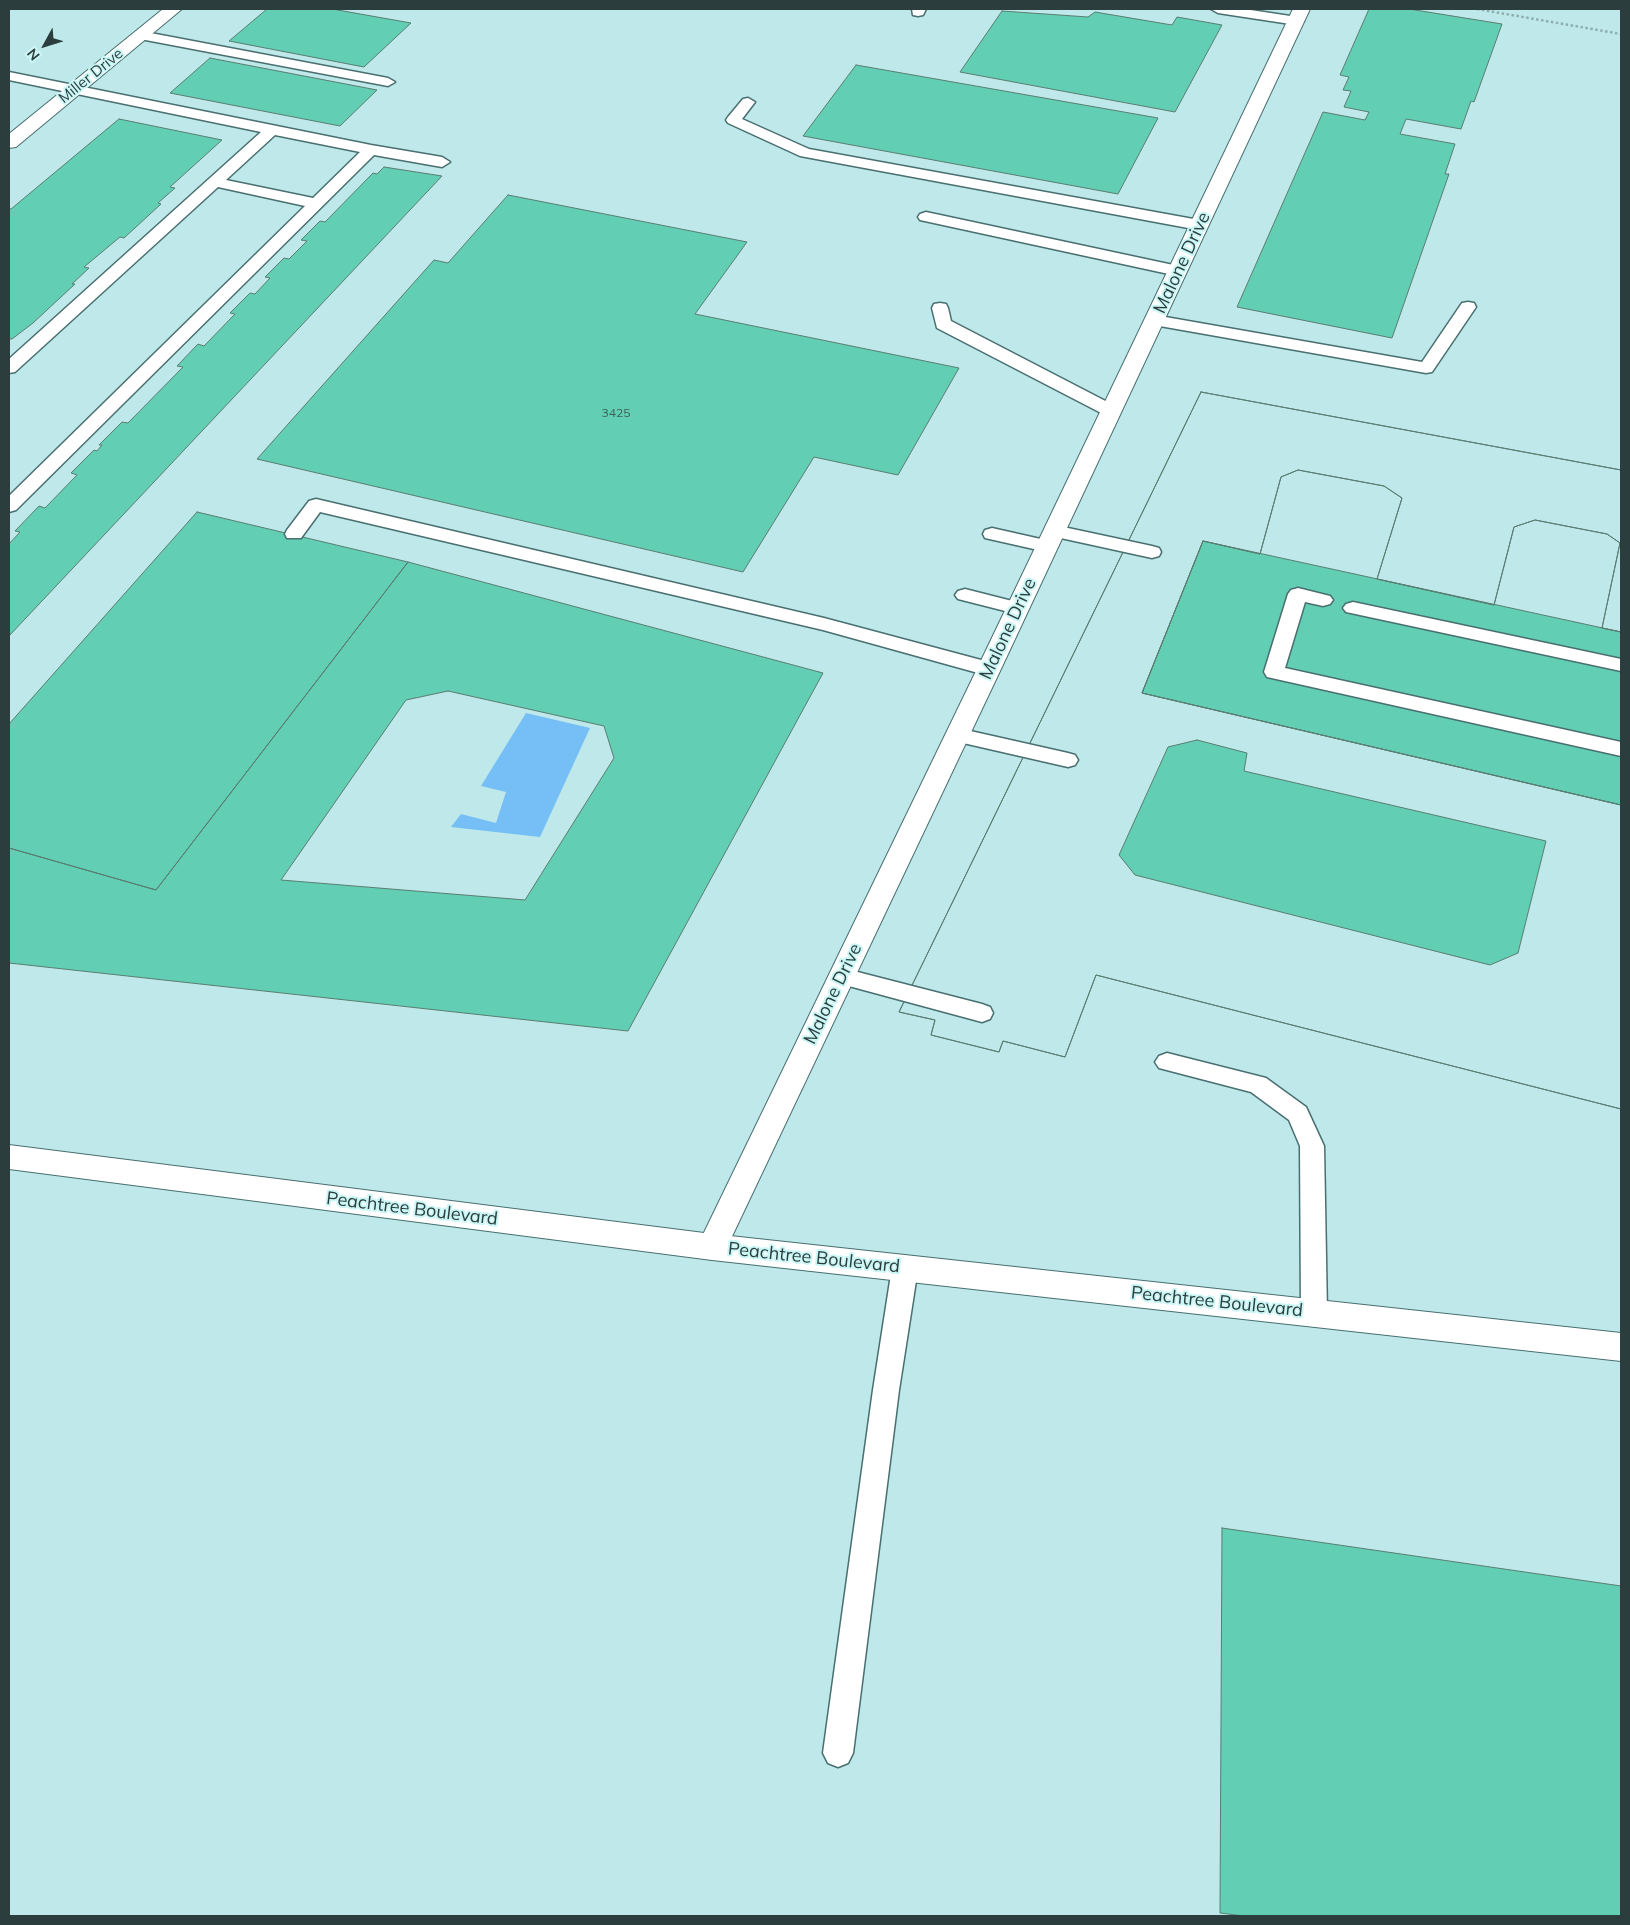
<!DOCTYPE html>
<html>
<head>
<meta charset="utf-8">
<style>
	body { margin:0 }
	#map { position:relative; width:1630px; height:1925px; overflow:hidden; background:#bee8e9; font-family:Mulish,sans-serif }
	canvas { display:block }
	.frame { position:absolute; inset:0; border:10px solid #2c3d3d; pointer-events:none }
	.north { position:absolute; left:20px; top:20px; width:50px; height:50px; -webkit-text-stroke:4px #cbf6f6; paint-order:stroke; rotate:231deg; font-size:14px; font-weight:700; line-height:20px; text-align:center; color:#2c3d3d }
	.north::after { content:''; display:block; margin:auto; width:18px; height:22px; background:#2c3d3d; clip-path:polygon(50% 0,100% 100%,50% 72%,0 100%) }
</style>
</head>
<body>
<div id="map">
<canvas width="1630" height="1925"></canvas>
<div class="frame"></div>
<div class="north">N</div>
</div>
<script>
const context = document.querySelector('canvas').getContext('2d');
context.lineJoin = 'round';
function fill(path, color) {
  context.fillStyle = color;
  context.fill(path, 'evenodd');
}
function toPath(rows) {
  const path = new Path2D();
  for (const r of rows) {
    path.moveTo(r[0], r[1]);
    for (let i = 2; i < r.length; i += 2) path.lineTo(r[i], r[i + 1]);
  }
  return path;
}
function trace(path, color, width, dash) {
  context.strokeStyle = color;
  context.lineWidth = width;
  context.lineCap = dash ? 'butt' : 'round';
  context.setLineDash(dash || []);
  context.stroke(path);
}
function label(font, color, halo, rows, align = 'center') {
  context.font = font + ' Mulish,sans-serif';
  context.lineWidth = 4;
  context.setLineDash([]);
  context.textBaseline = 'middle';
  context.strokeStyle = halo;
  context.fillStyle = color;
  for (const [text, x, y, turn = 0] of rows) {
    context.save();
    context.translate(x, y);
    context.rotate((+turn || 0) * Math.PI / 180);
    context.textAlign = isNaN(turn) ? turn : align;
    if (halo) context.strokeText(text, 0, 0);
    context.fillText(text, 0, 0);
    context.restore();
  }
}
const water = toPath([
	[526,713,590,728,540,837,451,827,461,814,496,823,506,792,481,786]
]);
const building = toPath([
	[267,9,332,9,411,23,364,67,229,41,267,9],
	[1369,9,1409,9,1502,24,1474,102,1471,101,1461,129,1406,119,1400,134,1455,144,1445,174,1449,174,1392,338,1237,307,1323,112,1365,120,1369,112,1344,107,1351,91,1343,90,1349,77,1340,75,1369,9],
	[1002,11,1088,17,1095,12,1172,25,1177,17,1222,25,1175,112,960,72,1002,11],
	[210,58,377,90,340,126,170,93,210,58],
	[856,65,1158,118,1118,194,803,136,856,65],
	[119,119,222,140,170,187,175,188,158,203,161,204,124,238,120,237,84,267,89,268,72,284,75,284,33,323,12,339,9,339,9,209,11,209,119,119],
	[384,167,442,176,9,636,9,544,20,532,15,531,39,506,45,508,77,475,71,473,94,450,97,451,102,445,99,445,122,422,128,423,183,367,177,366,198,344,204,346,235,314,230,313,250,293,255,294,270,278,265,277,284,258,289,259,307,241,301,240,320,221,325,222,373,173,377,174,384,167],
	[508,195,747,242,695,314,959,368,898,475,814,457,743,572,257,459,434,260,448,263,508,195],
	[1201,392,1621,470,1621,632,1602,628,1620,543,1607,534,1535,520,1514,527,1494,605,1377,579,1402,498,1384,486,1298,470,1281,477,1260,554,1203,541,1142,693,1621,805,1621,1109,1096,975,1065,1057,1003,1041,999,1052,931,1035,935,1020,899,1012,1201,392],
	[1197,740,1247,753,1244,771,1546,841,1518,953,1490,965,1135,875,1119,855,1168,747,1197,740],
	[1201,392,1621,470,1621,632,1602,628,1620,543,1607,534,1535,520,1514,527,1494,605,1377,579,1402,498,1384,486,1298,470,1281,477,1260,554,1203,541,1142,693,1621,805,1621,1109,1096,975,1065,1057,1003,1041,999,1052,931,1035,935,1020,899,1012,1201,392],
	[197,512,408,562,156,890,9,848,9,724,197,512],
	[1203,541,1621,632,1621,805,1142,693,1203,541],
	[408,562,823,673,628,1031,9,963,9,848,156,890,408,562],
	[448,691,604,726,614,758,525,900,281,880,406,700,448,691],
	[1222,1528,1621,1586,1621,1916,1244,1916,1220,1913,1222,1528]
]);
const path = toPath([
	[1477,9,1621,34]
]);
const lane = toPath([
	[912,9,926,9,923,15,918,16,913,15,912,9],
	[1211,9,1244,9,1297,17,1304,21,1297,25,1218,13,1211,9],
	[140,31,388,78,395,82,388,86,135,38,133,35,140,31],
	[9,72,371,145,442,157,450,162,442,167,374,155,16,510,9,512,9,496,305,206,218,187,15,372,9,373,9,359,261,132,9,80,9,72],
	[275,135,360,152,313,198,226,180,275,135],
	[748,98,755,102,742,119,809,149,1199,220,1207,225,1199,230,800,156,728,123,726,120,728,117,743,99,748,98],
	[926,212,1178,266,1186,271,1178,276,920,220,918,217,920,214,926,212],
	[1468,302,1474,303,1476,307,1432,372,1426,373,1154,325,1148,324,1146,320,1148,316,1154,315,1422,362,1462,303,1468,302],
	[940,303,946,304,948,308,951,321,1117,407,1120,411,1117,415,1105,415,937,328,932,308,934,304,940,303],
	[316,499,824,618,996,664,999,669,996,674,989,676,823,630,320,512,301,538,287,538,285,534,287,530,309,501,316,499],
	[1054,525,1152,546,1159,548,1161,552,1159,556,1152,558,1047,535,1045,531,1047,527,1054,525],
	[992,528,1054,542,1056,546,1054,550,1047,552,985,538,983,534,985,530,992,528],
	[1298,588,1330,596,1333,600,1330,604,1323,606,1305,602,1285,668,1621,742,1621,756,1267,677,1264,672,1288,594,1291,590,1298,588],
	[965,589,1024,604,1027,608,1024,612,1017,614,958,599,955,595,958,591,965,589],
	[1353,602,1621,659,1621,671,1346,612,1343,608,1346,604,1353,602],
	[957,728,1068,753,1075,755,1078,760,1075,765,1068,767,950,740,947,735,950,730,957,728],
	[842,968,982,1004,990,1007,993,1013,990,1019,982,1022,834,982,831,976,834,970,842,968],
	[1167,1053,1266,1078,1306,1107,1324,1146,1327,1313,1323,1321,1314,1324,1305,1321,1301,1313,1300,1146,1289,1120,1251,1092,1159,1068,1155,1062,1159,1056,1167,1053],
	[905,1257,914,1261,918,1268,899,1390,853,1753,848,1763,838,1767,828,1763,823,1753,873,1390,892,1268,896,1261,905,1257]
]);
const street = toPath([
	[163,9,182,9,16,147,9,148,9,134,163,9],
	[1293,9,1310,9,1001,669,727,1247,723,1256,712,1260,701,1256,697,1247,977,669,1293,9]
]);
const highway = toPath([
	[9,1145,712,1234,1621,1333,1621,1361,712,1260,9,1169,9,1145]
]);
const farNumbernames = [
	["3425",616,413]
];
const farStreetnames = [
	["Miller Drive",91,76,-39]
];
const streetNames = [
	["Malone Drive",1182,263,-65],
	["Malone Drive",1008,629,-65],
	["Malone Drive",833,994,-64],
	["Peachtree Boulevard",412,1209,7],
	["Peachtree Boulevard",814,1258,6],
	["Peachtree Boulevard",1217,1302,6]
];
fill(water, '#75bff6');
fill(building, '#62ceb3');
trace(building, '#597d72', 1);
trace(lane, '#496f70', 3);
trace(street, '#496f70', 2);
trace(highway, '#496f70', 2);
trace(path, '#8dafb0', 2.5, [2.5, 2.5]);
fill(lane, '#fff');
fill(street, '#fff');
fill(highway, '#fff');
label('12px', '#3a615a', null, farNumbernames);
label('15px', '#2c3d3d', '#cbf6f6', farStreetnames);
label('18px', '#2c3d3d', '#cbf6f6', streetNames);
</script>
</body>
</html>
